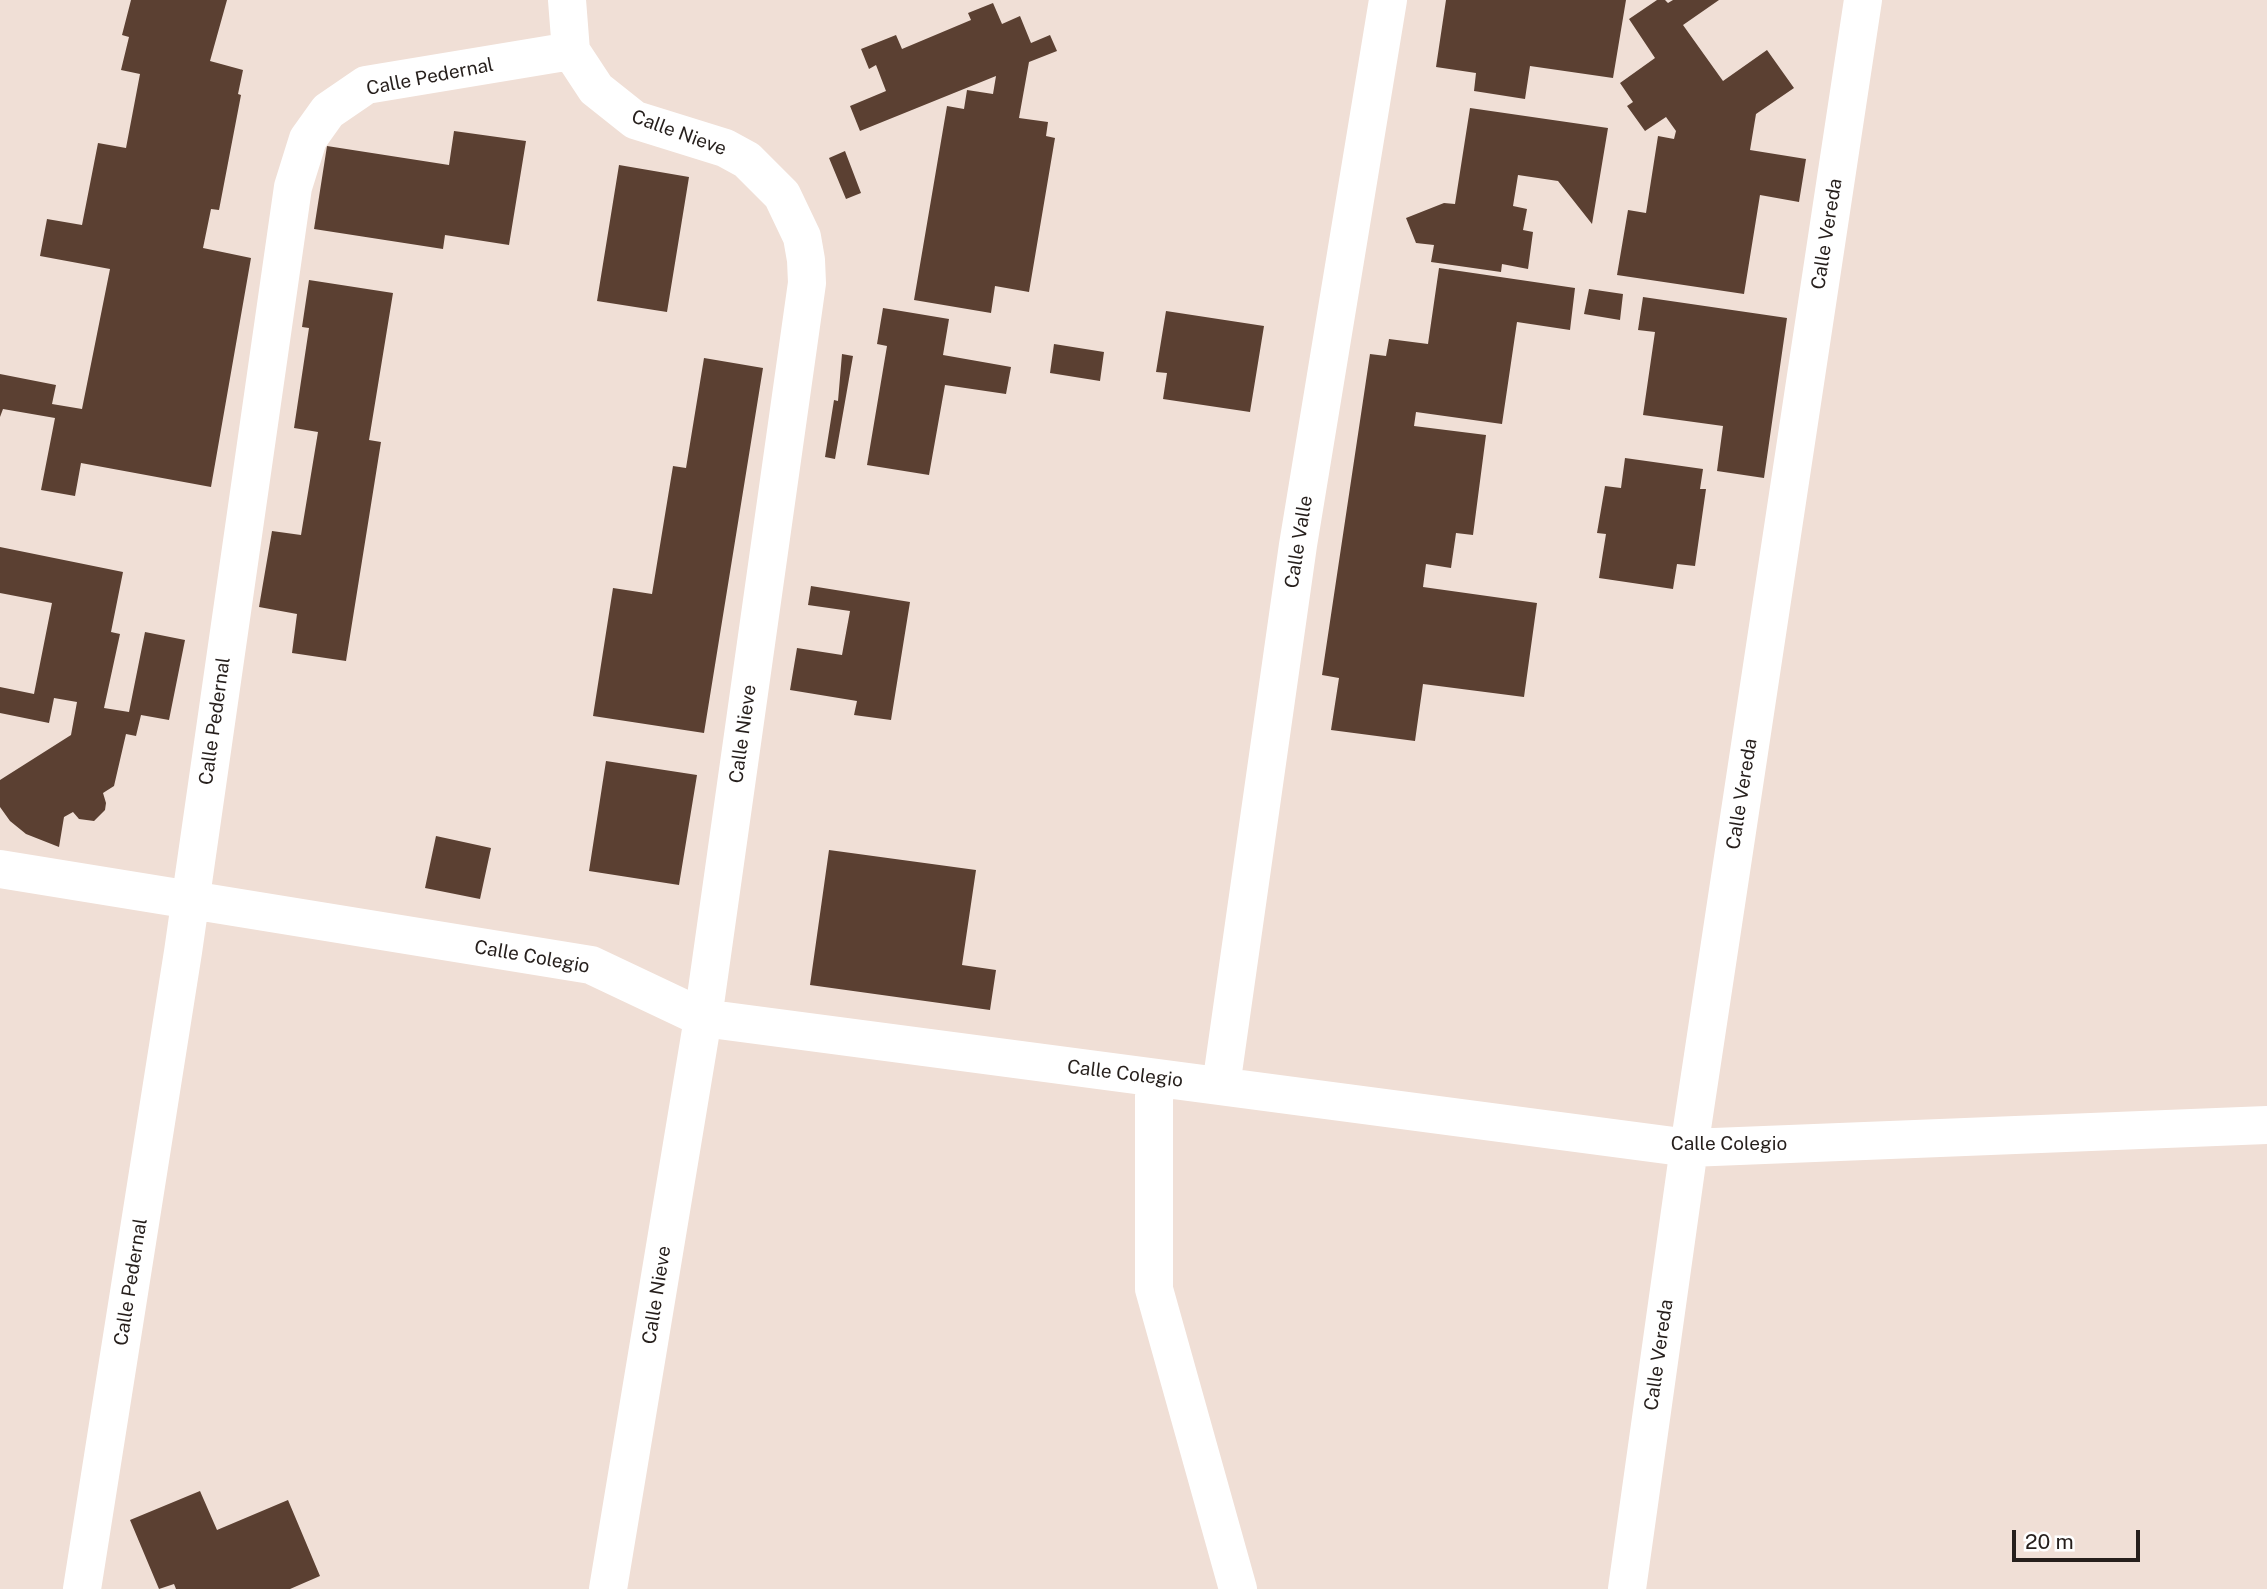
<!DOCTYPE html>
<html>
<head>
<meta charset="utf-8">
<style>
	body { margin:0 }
	#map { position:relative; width:2267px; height:1589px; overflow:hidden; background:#f0dfd6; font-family:"Public Sans",sans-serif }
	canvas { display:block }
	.scale { position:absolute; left:2012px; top:1530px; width:128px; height:32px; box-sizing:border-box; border:4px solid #261f1c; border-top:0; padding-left:9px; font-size:21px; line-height:24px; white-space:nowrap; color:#261f1c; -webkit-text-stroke:5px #fff; paint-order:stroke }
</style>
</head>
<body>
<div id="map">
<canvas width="2267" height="1589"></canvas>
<div class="scale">20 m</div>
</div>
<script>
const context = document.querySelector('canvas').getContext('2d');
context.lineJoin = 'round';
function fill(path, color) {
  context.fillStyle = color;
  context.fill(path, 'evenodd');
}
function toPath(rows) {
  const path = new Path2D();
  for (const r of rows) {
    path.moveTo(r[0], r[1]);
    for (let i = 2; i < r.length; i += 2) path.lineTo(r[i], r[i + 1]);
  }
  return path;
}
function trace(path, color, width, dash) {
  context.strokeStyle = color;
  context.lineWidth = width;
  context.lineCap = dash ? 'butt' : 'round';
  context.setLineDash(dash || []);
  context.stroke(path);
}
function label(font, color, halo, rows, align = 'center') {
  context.font = font + ' "Public Sans",sans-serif';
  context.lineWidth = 7;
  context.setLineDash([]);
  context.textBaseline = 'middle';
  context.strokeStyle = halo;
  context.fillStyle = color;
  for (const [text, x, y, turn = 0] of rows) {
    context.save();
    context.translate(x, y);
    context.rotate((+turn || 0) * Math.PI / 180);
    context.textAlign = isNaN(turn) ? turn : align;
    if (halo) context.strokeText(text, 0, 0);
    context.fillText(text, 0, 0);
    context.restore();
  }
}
const building = toPath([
	[131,0,227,0,210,61,243,70,238,94,241,95,219,210,211,209,203,248,251,258,211,487,81,463,75,496,41,490,55,418,3,409,0,417,0,374,56,385,52,404,82,409,110,269,40,256,47,219,82,225,98,143,126,148,140,74,121,70,129,37,122,35],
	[1446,0,1626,0,1613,78,1530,66,1525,99,1474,91,1476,73,1436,67],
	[1657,0,1665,0,1668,3,1673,0,1719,0,1683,25,1723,81,1767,50,1794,88,1756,114,1750,150,1806,159,1799,202,1760,195,1744,294,1617,275,1628,210,1646,213,1658,136,1674,139,1676,131,1666,117,1645,131,1627,106,1633,102,1620,83,1655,58,1629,19],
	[993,3,1002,24,1020,16,1031,43,1050,35,1057,51,1029,62,1019,118,1048,122,1046,136,1055,138,1029,292,995,286,991,313,914,300,947,106,964,109,967,90,993,94,996,76,860,131,850,106,886,91,876,65,869,69,861,49,896,35,902,49,971,20,968,13],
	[1470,108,1608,128,1592,224,1558,181,1518,175,1513,206,1527,209,1523,230,1533,232,1528,269,1502,264,1501,272,1431,262,1434,245,1416,243,1406,218,1444,203,1455,204],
	[454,131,526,141,509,245,445,235,443,249,314,229,327,146,449,165],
	[845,151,861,193,846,199,829,158],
	[619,165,689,177,667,312,597,301],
	[1439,268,1575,288,1570,330,1517,322,1502,424,1416,412,1414,426,1486,435,1473,535,1456,533,1451,568,1426,564,1423,587,1537,603,1524,697,1423,684,1415,741,1331,730,1339,678,1322,675,1370,354,1386,356,1389,339,1428,344],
	[309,280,393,293,369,440,381,442,346,661,292,653,297,614,259,607,272,531,301,535,318,432,294,428,309,328,302,327],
	[1589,289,1623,294,1620,320,1584,314],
	[1643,297,1787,318,1764,478,1717,471,1723,426,1643,415,1655,332,1638,330],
	[883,308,949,319,943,355,1011,367,1006,394,945,385,929,475,867,465,887,346,877,344],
	[1166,311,1264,326,1250,412,1163,399,1167,373,1156,372],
	[1054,344,1104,352,1100,381,1050,373],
	[842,354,853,356,835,459,825,457,834,400,838,401],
	[704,358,763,368,704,733,593,716,613,588,652,594,673,466,686,468],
	[1625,458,1703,469,1700,489,1706,489,1695,566,1677,564,1673,589,1599,578,1606,534,1597,533,1605,486,1621,488],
	[0,547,123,572,111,632,120,634,104,708,129,712,145,632,185,640,169,720,141,715,136,736,126,734,114,786,103,793,106,803,105,810,94,821,79,819,73,812,64,817,59,847,26,834,10,821,0,807,0,780,71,735,77,702,54,698,49,723,0,713,0,687,34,694,52,603,0,593],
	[811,586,910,602,891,720,854,715,857,701,790,690,797,648,842,655,850,611,808,605],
	[606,761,697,775,679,885,589,871],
	[436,836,491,848,480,899,425,888],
	[829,850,976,870,962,965,996,970,990,1010,810,985],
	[200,1491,217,1530,288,1500,320,1576,290,1589,176,1589,174,1584,159,1589,130,1520]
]);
const minor = toPath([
	[567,0,571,51,596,89,635,120,725,148,747,160,782,195,802,237,806,260,807,283,703,1018,608,1589],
	[0,869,591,965,703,1018,1689,1148,2267,1125],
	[1154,1078,1154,1289,1238,1589],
	[1221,1086,1298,545,1388,0],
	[82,1589,183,952,293,187,308,139,328,111,366,85,571,51],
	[1627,1589,1689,1148,1863,0]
]);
const streetNames = [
	["Calle Pedernal",430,77,-11],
	["Calle Nieve",679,133,20],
	["Calle Vereda",1827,234,-81],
	["Calle Valle",1299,542,-81],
	["Calle Pedernal",215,721,-82],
	["Calle Nieve",743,734,-82],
	["Calle Vereda",1742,794,-81],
	["Calle Colegio",532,957,10],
	["Calle Colegio",1125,1074,7],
	["Calle Colegio",1729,1144],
	["Calle Pedernal",131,1282,-81],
	["Calle Nieve",657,1295,-81],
	["Calle Vereda",1659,1355,-82]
];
fill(building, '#5b4032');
trace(minor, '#fff', 38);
label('19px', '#261f1c', '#fff', streetNames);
</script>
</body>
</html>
